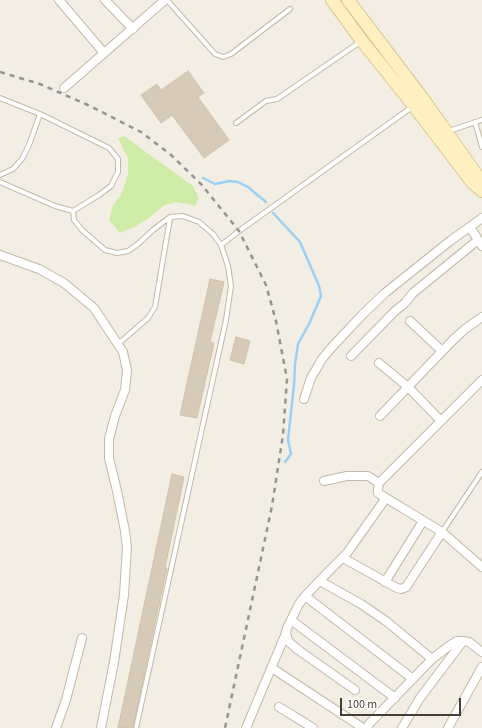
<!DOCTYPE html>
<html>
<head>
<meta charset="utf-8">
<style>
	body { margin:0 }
	#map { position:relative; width:482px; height:728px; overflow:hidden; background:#f3eee3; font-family:"Source Sans 3",sans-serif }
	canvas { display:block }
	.scale { position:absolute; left:340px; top:698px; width:121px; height:18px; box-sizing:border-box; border:2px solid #463e33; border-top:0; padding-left:5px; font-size:12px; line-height:14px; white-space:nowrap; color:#463e33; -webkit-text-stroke:3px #fff; paint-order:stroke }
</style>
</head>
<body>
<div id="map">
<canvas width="482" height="728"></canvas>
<div class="scale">100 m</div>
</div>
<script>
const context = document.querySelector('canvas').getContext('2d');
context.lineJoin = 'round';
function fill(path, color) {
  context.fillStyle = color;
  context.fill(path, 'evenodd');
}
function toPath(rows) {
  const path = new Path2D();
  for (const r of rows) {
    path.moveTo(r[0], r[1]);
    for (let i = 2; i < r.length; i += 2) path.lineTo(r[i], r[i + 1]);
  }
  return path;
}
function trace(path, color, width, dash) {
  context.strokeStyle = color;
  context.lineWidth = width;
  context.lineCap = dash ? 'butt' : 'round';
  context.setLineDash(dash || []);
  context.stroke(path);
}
const green = toPath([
	[124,136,193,186,199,198,195,206,190,204,176,202,163,206,149,218,134,227,120,233,109,220,113,205,121,195,128,175,128,158,118,138]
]);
const stream = toPath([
	[203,178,215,184,230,181,238,182,248,187,266,202],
	[273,213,300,242,319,286,321,296,309,324,298,344,295,364,294,385,288,440,291,454,285,462]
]);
const building = toPath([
	[188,71,204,93,198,97,229,140,204,158,172,115,161,123,141,95,157,84,161,90,188,71],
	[210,279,224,282,210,342,214,343,197,418,180,415,210,279],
	[236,337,250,341,244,364,230,360,236,337],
	[172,474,184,477,165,568,167,568,152,637,133,728,118,728,172,474]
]);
const service = toPath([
	[167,0,215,54,223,57,231,54,290,9],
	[0,98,40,114,109,148,118,159,118,172,111,186,99,195,73,211,55,206,0,182],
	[475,122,482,147],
	[236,123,266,101,277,99,360,42],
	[449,131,482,120],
	[0,175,13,169,22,159,29,145,40,114],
	[73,211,74,220,82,230,105,250,117,253,128,251,138,244,153,230,170,217,183,216,199,222,213,234,221,245,228,266,231,286,226,320,136,728],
	[221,245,239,231,412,107],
	[118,344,148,318,155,307,170,218],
	[442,532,482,472]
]);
const minor = toPath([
	[59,0,104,53],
	[105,0,133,29],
	[64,88,165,0],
	[470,227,482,246],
	[0,255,39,269,64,283,94,308,123,352,127,370,125,390,115,416,109,439,109,458,117,491,125,531,127,547,124,595,114,662,101,728],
	[410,321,442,351],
	[351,356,395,311,405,303,413,293,478,240],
	[379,363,408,387,441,421],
	[482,380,379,483,378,489,378,493,386,498,442,532,482,567],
	[304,399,311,378,322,359,332,347,363,314,385,293,450,241,482,218],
	[380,416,453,340,465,329,482,317],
	[324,481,347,476,368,476,379,483],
	[343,558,397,588,401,589,406,587,442,532],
	[320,581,361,604,386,621,432,659],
	[385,582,423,521],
	[305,596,413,679],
	[291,620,395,698],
	[272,668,363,728],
	[355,690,297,649,288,641,286,633,287,628,299,604,305,596,329,571,347,553,386,498],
	[279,707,313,728],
	[56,728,66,700,82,638],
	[246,728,286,633],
	[367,728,369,724,432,659,449,646,457,641,463,641,469,642,482,652],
	[402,728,420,698,463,641],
	[448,728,482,667]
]);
const secondary = toPath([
	[332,0,362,41,414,106,472,182,482,191],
	[348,0,423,99,479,178,482,183]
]);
const rail = toPath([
	[0,72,40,84,88,105,141,132,170,154,201,184,239,231,266,285,276,321,287,379,283,435,272,506,225,728]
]);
fill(green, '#ceeca8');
trace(stream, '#99d1f6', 2.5);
fill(building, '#d6cab8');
trace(building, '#d1c2aa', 1);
trace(service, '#c2b9a8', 6);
trace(minor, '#c2b9a8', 10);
trace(secondary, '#dbc691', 14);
trace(service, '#fff', 4);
trace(minor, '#fff', 8);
trace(secondary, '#fff0c2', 12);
trace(rail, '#949494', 2.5, [5, 5]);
</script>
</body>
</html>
